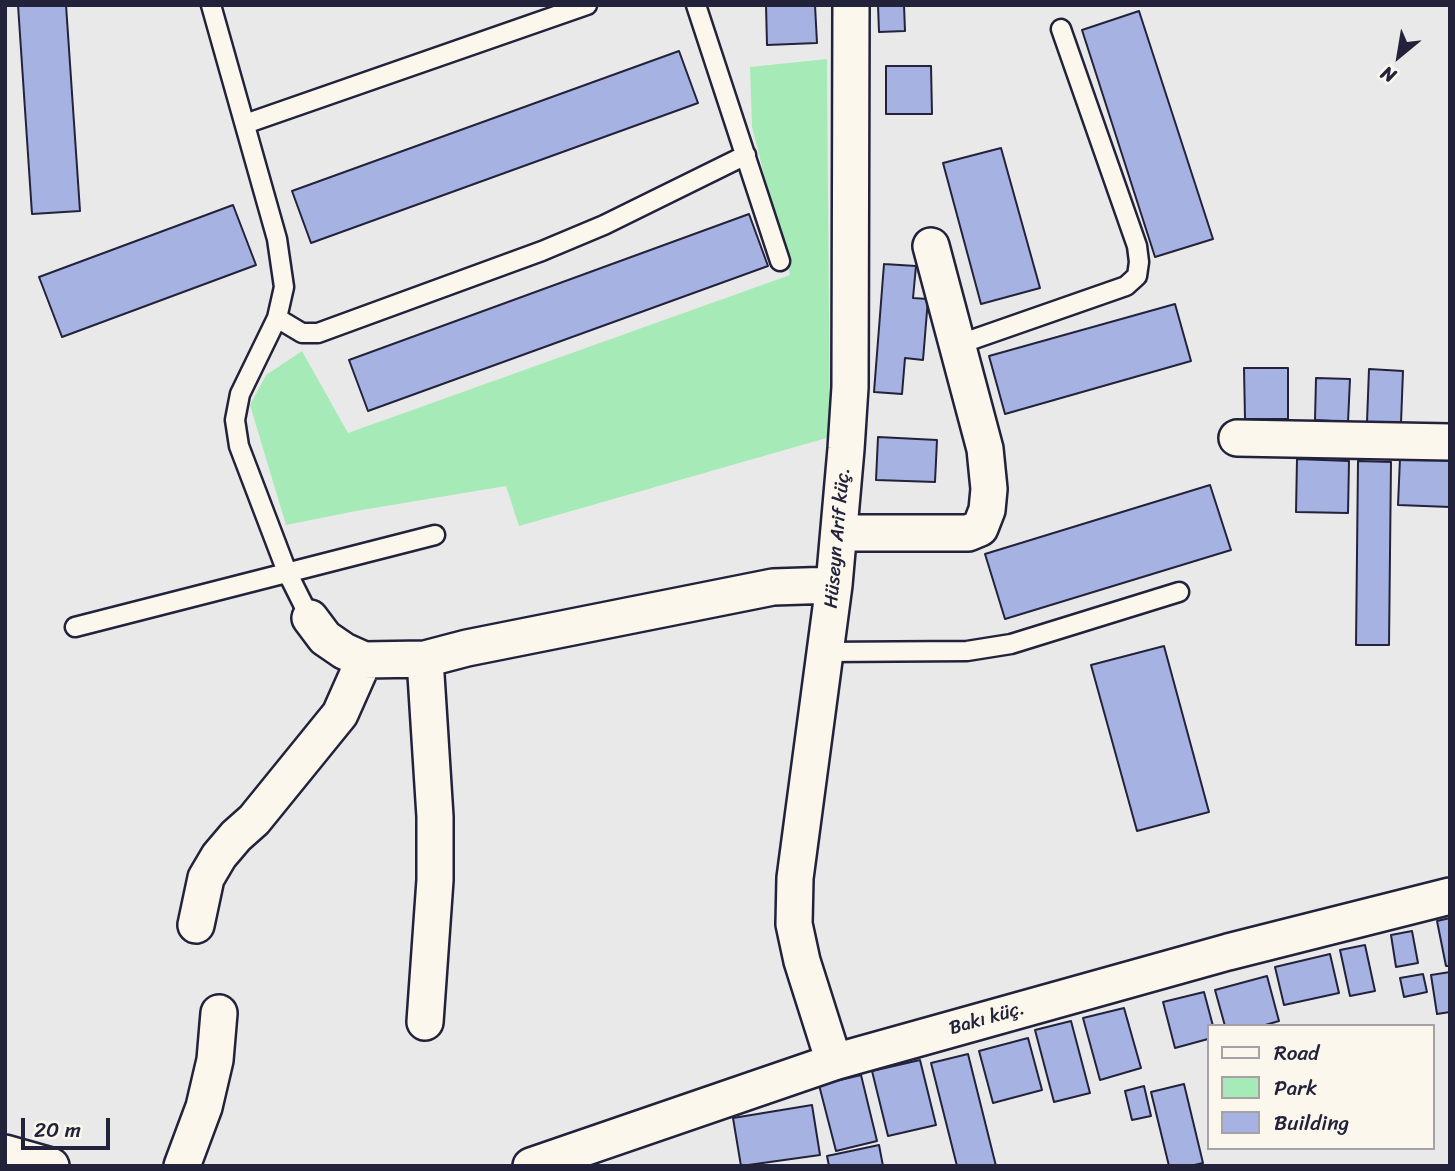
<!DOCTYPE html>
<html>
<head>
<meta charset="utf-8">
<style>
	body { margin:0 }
	#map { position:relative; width:1455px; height:1171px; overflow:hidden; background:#eae9ea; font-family:Sriracha,sans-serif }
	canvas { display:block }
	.frame { position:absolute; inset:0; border:7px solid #22223b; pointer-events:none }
	.legend { position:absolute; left:1207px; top:1024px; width:228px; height:126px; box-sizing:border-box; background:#fbf7ec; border:2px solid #a4a2a5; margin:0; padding:9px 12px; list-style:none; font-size:21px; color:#22223b }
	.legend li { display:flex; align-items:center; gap:14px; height:35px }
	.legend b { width:35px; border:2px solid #a4a2a5 }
	.north { position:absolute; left:1364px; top:21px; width:70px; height:70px; -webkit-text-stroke:5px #fbf7ec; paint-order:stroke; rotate:210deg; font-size:19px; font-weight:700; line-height:28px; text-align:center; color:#22223b }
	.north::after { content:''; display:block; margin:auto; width:24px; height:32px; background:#22223b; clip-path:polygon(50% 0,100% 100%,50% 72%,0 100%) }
	.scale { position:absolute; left:21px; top:1118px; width:89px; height:32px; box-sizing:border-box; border:4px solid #22223b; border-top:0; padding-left:9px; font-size:21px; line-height:24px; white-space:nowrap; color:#22223b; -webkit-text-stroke:5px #fbf7ec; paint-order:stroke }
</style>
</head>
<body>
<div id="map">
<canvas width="1455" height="1171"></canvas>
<div class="frame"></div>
<ul class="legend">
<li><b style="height:9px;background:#fbf7ec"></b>Road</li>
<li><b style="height:19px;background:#a6ebb7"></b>Park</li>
<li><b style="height:19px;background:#a6b2e2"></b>Building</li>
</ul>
<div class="north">N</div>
<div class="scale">20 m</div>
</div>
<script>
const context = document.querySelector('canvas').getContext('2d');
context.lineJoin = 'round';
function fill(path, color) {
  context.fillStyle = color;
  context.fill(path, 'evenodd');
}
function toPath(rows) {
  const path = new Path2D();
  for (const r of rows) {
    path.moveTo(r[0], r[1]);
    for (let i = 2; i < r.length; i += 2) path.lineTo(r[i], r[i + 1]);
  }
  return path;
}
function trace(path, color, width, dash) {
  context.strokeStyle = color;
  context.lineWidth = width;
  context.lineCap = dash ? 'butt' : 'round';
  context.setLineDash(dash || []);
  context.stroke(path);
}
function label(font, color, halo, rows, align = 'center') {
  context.font = font + ' Sriracha,sans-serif';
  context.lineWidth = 5;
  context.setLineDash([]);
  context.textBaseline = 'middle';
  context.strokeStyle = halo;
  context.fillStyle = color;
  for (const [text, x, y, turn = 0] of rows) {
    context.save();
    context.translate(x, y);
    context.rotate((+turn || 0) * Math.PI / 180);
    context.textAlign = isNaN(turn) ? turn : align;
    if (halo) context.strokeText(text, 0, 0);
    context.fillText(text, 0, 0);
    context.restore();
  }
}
const green = toPath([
	[827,59,830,437,519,526,506,486,356,511,286,525,250,405,266,375,302,351,348,433,790,275,752,127,750,67]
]);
const building = toPath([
	[18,5,66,5,80,211,32,214,18,5],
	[766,5,815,5,817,43,767,45,766,5],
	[878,5,904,5,905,31,879,32,878,5],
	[1139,11,1213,239,1155,257,1082,30,1139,11],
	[679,51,698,103,311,243,292,191,679,51],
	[886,66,931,66,932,114,886,114,886,66],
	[1001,148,1040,288,981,304,943,163,1001,148],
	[233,205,256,265,62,337,39,277,233,205],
	[749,214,768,266,368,411,349,360,749,214],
	[884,264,916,266,913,298,928,299,923,360,905,358,902,394,874,392,884,264],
	[1175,304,1191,361,1005,414,989,356,1175,304],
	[1244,368,1288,368,1288,419,1245,419,1244,368],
	[1369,369,1403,371,1401,423,1367,422,1369,369],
	[1316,378,1350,379,1348,422,1315,420,1316,378],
	[878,437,937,440,935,482,876,480,878,437],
	[1400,458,1450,460,1450,507,1398,505,1400,458],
	[1297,459,1349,461,1348,513,1296,512,1297,459],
	[1358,461,1391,462,1389,645,1356,645,1358,461],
	[1210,485,1231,550,1005,619,985,554,1210,485],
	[1164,646,1209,812,1137,831,1091,665,1164,646],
	[1450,918,1450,966,1446,966,1437,921,1450,918],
	[1412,931,1418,963,1396,967,1391,935,1412,931],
	[1365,945,1375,991,1350,996,1340,950,1365,945],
	[1330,954,1339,993,1284,1005,1275,967,1330,954],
	[1450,972,1450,1012,1437,1014,1431,975,1450,972],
	[1423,974,1427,992,1404,997,1400,978,1423,974],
	[1267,976,1279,1021,1262,1026,1225,1026,1215,990,1267,976],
	[1204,992,1213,1026,1208,1026,1208,1039,1175,1048,1163,1002,1204,992],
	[1124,1008,1141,1068,1100,1080,1083,1018,1124,1008],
	[1071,1021,1090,1093,1054,1102,1035,1030,1071,1021],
	[1028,1038,1042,1090,993,1103,979,1051,1028,1038],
	[968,1054,996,1166,957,1166,931,1063,968,1054],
	[920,1060,936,1125,888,1136,872,1071,920,1060],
	[861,1075,877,1141,836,1151,819,1085,861,1075],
	[1184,1084,1203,1163,1190,1166,1169,1166,1151,1092,1184,1084],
	[1144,1086,1151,1116,1132,1120,1125,1091,1144,1086],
	[812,1105,820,1155,741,1166,733,1118,812,1105],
	[879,1145,883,1166,829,1166,827,1156,879,1145]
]);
const lane = toPath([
	[211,5,277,239,284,287,277,318,240,394,235,420,239,446,287,572,310,618],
	[696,5,780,261],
	[245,124,587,5],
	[277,318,302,333,318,333,542,251,604,225,746,155],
	[957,345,1126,286,1137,276,1139,262,1137,246,1061,29],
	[75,627,435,535],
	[825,652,967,651,1011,644,1179,592]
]);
const street = toPath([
	[1237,438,1450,442],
	[840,533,968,533,980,528,987,510,989,489,985,449,931,246],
	[310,618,325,638,344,651,364,660,425,659,467,648,773,587,834,585],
	[196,925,206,878,219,856,236,836,254,820,340,714,364,660],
	[425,1022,435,880,435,817,425,659],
	[834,1062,802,961,794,924,795,878,834,585,846,449,850,387,851,5],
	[5,1153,51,1166],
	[182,1166,204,1107,215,1060,219,1013],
	[531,1166,834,1062,1228,952,1450,896]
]);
const streetNames = [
	["Hüseyn Arif küç.",838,538,-85],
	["Bakı küç.",987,1019,-16]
];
fill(green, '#a6ebb7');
fill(building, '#a6b2e2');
trace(building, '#22223b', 2);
trace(lane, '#22223b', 23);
trace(street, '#22223b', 40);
trace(lane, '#fbf7ec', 18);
trace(street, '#fbf7ec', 35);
label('19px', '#22223b', '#fbf7ec', streetNames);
</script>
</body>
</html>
